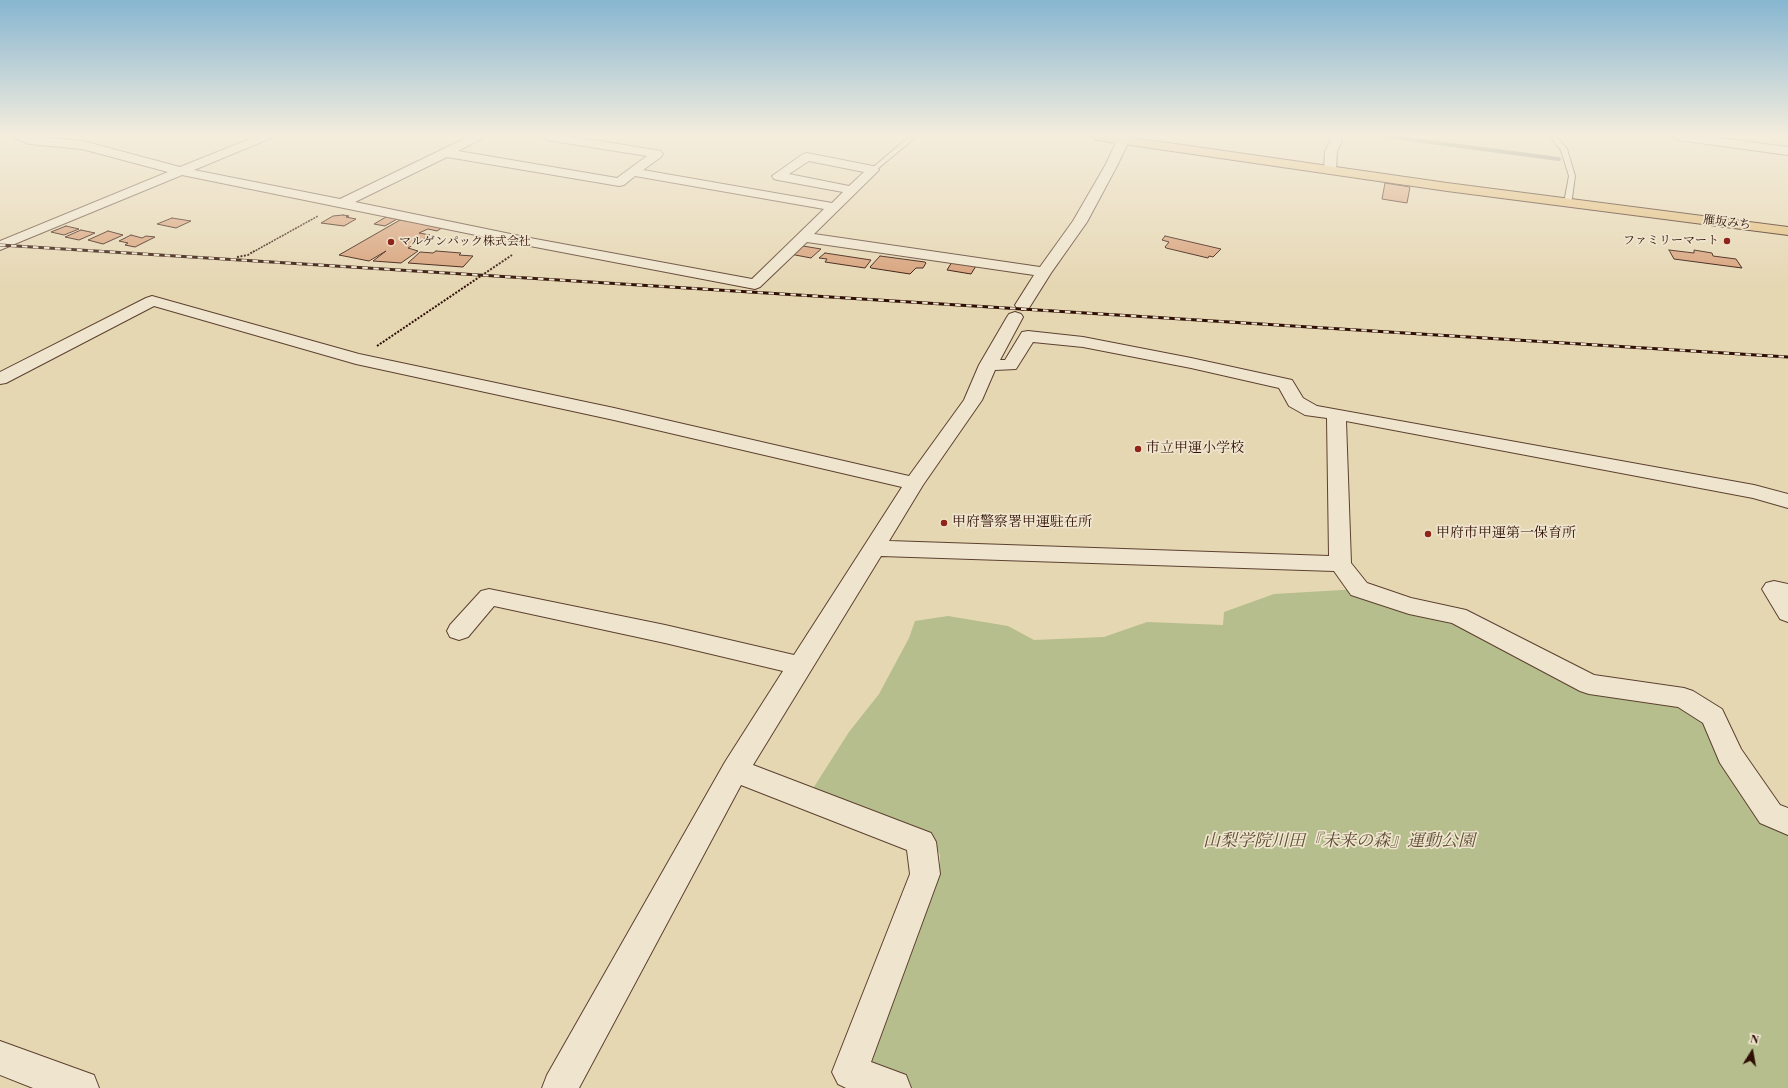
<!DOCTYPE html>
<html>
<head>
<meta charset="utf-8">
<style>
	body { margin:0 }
	#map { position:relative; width:1788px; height:1088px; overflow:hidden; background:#e6d7b3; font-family:"Libre Bodoni",serif }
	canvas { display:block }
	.north { position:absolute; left:1732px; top:1032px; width:40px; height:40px; -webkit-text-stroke:3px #efe5ce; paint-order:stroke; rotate:11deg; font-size:11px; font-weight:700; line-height:16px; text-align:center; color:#2f0f04 }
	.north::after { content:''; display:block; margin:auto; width:14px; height:18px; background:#2f0f04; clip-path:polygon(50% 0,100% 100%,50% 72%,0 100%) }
</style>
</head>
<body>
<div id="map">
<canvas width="1788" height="1088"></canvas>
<div class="north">N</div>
</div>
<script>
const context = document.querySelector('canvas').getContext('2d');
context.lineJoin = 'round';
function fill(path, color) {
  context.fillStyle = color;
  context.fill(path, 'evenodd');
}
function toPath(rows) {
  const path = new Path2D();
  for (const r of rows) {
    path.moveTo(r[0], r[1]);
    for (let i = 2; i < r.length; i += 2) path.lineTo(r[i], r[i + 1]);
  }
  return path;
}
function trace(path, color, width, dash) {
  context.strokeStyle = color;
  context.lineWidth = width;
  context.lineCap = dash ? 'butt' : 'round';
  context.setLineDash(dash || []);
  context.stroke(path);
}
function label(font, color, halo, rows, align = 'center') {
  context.font = font + ' "Libre Bodoni","Noto Serif JP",serif';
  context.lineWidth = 3.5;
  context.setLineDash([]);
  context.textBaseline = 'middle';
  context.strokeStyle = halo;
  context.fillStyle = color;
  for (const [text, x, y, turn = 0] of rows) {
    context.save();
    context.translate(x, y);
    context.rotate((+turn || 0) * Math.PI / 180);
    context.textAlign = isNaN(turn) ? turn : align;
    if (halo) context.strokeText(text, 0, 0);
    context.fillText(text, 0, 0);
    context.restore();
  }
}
const green = toPath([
	[1359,589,1458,616,1589,684,1684,698,1788,822,1788,1088,893,1088,850,1072,940,865,940,855,932,838,812,790,849,732,879,694,909,638,915,621,948,616,1008,626,1034,640,1104,637,1147,622,1223,625,1224,612,1274,594]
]);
const stream = toPath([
	[1384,136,1559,159]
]);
const building = toPath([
	[1385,183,1410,187,1407,203,1382,199,1385,183],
	[343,215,349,216,346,217,356,219,344,226,321,223,333,216,343,215],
	[386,217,397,219,385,226,374,224,386,217],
	[172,218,191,221,176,228,157,224,172,218],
	[400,220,443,227,437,231,428,229,419,233,430,235,408,248,418,251,401,263,373,261,386,251,369,261,339,255,400,220],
	[66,226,79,229,64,235,51,232,66,226],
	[81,230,95,233,79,240,65,237,81,230],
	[108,231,123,235,103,244,88,240,108,231],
	[131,235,142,238,146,236,155,237,135,247,125,245,128,243,119,241,131,235],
	[1165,236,1221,249,1213,257,1209,256,1208,258,1166,248,1165,247,1169,242,1162,240,1165,236],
	[801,244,805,244,803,246,821,249,811,258,790,254,801,244],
	[1669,250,1694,253,1694,250,1712,253,1713,256,1736,259,1742,268,1674,259,1669,250],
	[436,251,461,253,459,255,473,256,463,267,408,263,420,252,433,253,436,251],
	[825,253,871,260,865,268,825,262,827,259,819,258,825,253],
	[880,256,925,262,926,263,923,268,916,268,910,274,871,268,870,267,880,256],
	[952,262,976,266,971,274,947,270,952,262]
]);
const pathFar1 = toPath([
	[253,252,318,216]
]);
const path = toPath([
	[237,257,248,255,254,251],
	[377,346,512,255]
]);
const service = toPath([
	[910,136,917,136,875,171,871,171,871,169,910,136],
	[1549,136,1556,136,1567,149,1575,176,1571,205,1564,203,1569,176,1561,150,1549,136]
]);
const minor = toPath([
	[12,136,30,136,83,141,180,167,257,136,273,136,271,138,194,170,340,199,470,136,485,136,483,138,458,151,617,178,647,156,547,140,541,136,569,136,661,151,663,154,661,157,643,170,832,203,843,192,778,180,774,179,772,176,803,154,807,153,873,166,877,167,879,170,814,234,1040,267,1073,221,1106,164,1119,136,1131,136,1118,164,1087,222,1051,273,1029,308,1023,310,1017,308,1015,305,1034,275,807,242,760,287,755,289,530,246,182,175,0,250,0,241,168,172,82,149,30,144,14,138,12,136],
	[447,157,619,186,624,185,635,176,824,209,752,279,530,238,355,202,447,157],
	[809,161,864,172,849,186,789,174,809,161],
	[1329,136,1341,136,1342,142,1337,151,1336,170,1334,173,1330,174,1326,173,1324,170,1325,151,1330,142,1329,136],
	[1672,136,1704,136,1788,147,1788,155,1678,140,1672,136],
	[152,296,359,354,614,408,909,476,964,400,979,365,1007,317,1009,314,1015,312,1021,314,1023,317,1000,360,1005,360,1022,332,1028,331,1083,337,1191,358,1292,380,1303,398,1317,406,1754,485,1788,494,1788,508,1753,498,1346,421,1351,563,1367,583,1411,598,1466,610,1594,675,1684,688,1693,691,1722,709,1741,749,1780,805,1788,808,1788,835,1760,823,1720,763,1703,723,1678,707,1589,694,1580,691,1452,623,1409,614,1351,595,1334,571,881,556,753,765,931,833,936,842,940,874,871,1062,906,1075,911,1088,846,1088,838,1084,832,1072,910,874,907,850,741,785,579,1088,542,1088,547,1075,725,762,783,671,665,643,494,606,468,637,459,640,450,637,447,631,450,625,481,591,489,589,665,625,794,655,902,487,614,420,356,364,154,306,6,383,0,384,0,372,146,298,152,296],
	[1033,342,1083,347,1191,368,1279,388,1289,406,1305,415,1327,418,1329,556,889,541,923,485,982,400,995,370,1016,369,1033,342],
	[1774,581,1788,584,1788,622,1780,619,1762,589,1766,583,1774,581],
	[0,1041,94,1075,99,1088,33,1088,0,1075,0,1041]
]);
const trunk = toPath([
	[1090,136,1120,136,1447,183,1788,227,1788,235,1447,191,1096,140,1090,136]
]);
const rail = toPath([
	[0,245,1788,357]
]);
const markers = [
	[1727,241,4,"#8f2418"],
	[391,242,4,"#8f2418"],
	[1138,449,4,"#8f2418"],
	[944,523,4,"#8f2418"],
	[1428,534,4,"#8f2418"]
];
const farStreetnames = [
	["雁坂みち",1727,223,7]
];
const farPoinames = [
	["ファミリーマート",1719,241],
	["マルゲンパック株式会社",399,242,"left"]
];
const poiNames = [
	["市立甲運小学校",1146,449],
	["甲府警察署甲運駐在所",952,523],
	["甲府市甲運第一保育所",1436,534]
];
const nearParknames = [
	["山梨学院川田『未来の森』運動公園",1339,842]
];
fill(green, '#b5be8c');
trace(stream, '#6d756b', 4);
fill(building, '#d7a079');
trace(building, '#2f0f04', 1);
trace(service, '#5d4130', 2);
trace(minor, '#5d4130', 2);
trace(trunk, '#2f0f04', 2);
trace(pathFar1, '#2f0f04', 1.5, [2, 1]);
trace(path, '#2f0f04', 2, [2, 1.5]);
fill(service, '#efe5ce');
fill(minor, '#efe5ce');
fill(trunk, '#e3bc7a');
trace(rail, '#2f0f04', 3);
trace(rail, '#efe5ce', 2, [5.5]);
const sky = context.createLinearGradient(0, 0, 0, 288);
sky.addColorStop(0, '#87b6d1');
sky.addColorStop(0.47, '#f4eddd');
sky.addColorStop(1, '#f4eddd00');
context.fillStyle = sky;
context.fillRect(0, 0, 1788, 288);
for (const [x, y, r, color] of markers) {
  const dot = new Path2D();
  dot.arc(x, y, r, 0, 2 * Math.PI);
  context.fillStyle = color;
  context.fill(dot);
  trace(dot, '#efe5ce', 1.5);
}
label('12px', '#2f0f04', '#efe5ce', farStreetnames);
label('12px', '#2f0f04', '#efe5ce', farPoinames, 'right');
label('14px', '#2f0f04', '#efe5ce', poiNames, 'left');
label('italic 17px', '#5e4c34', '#efe5ce', nearParknames);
</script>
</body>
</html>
